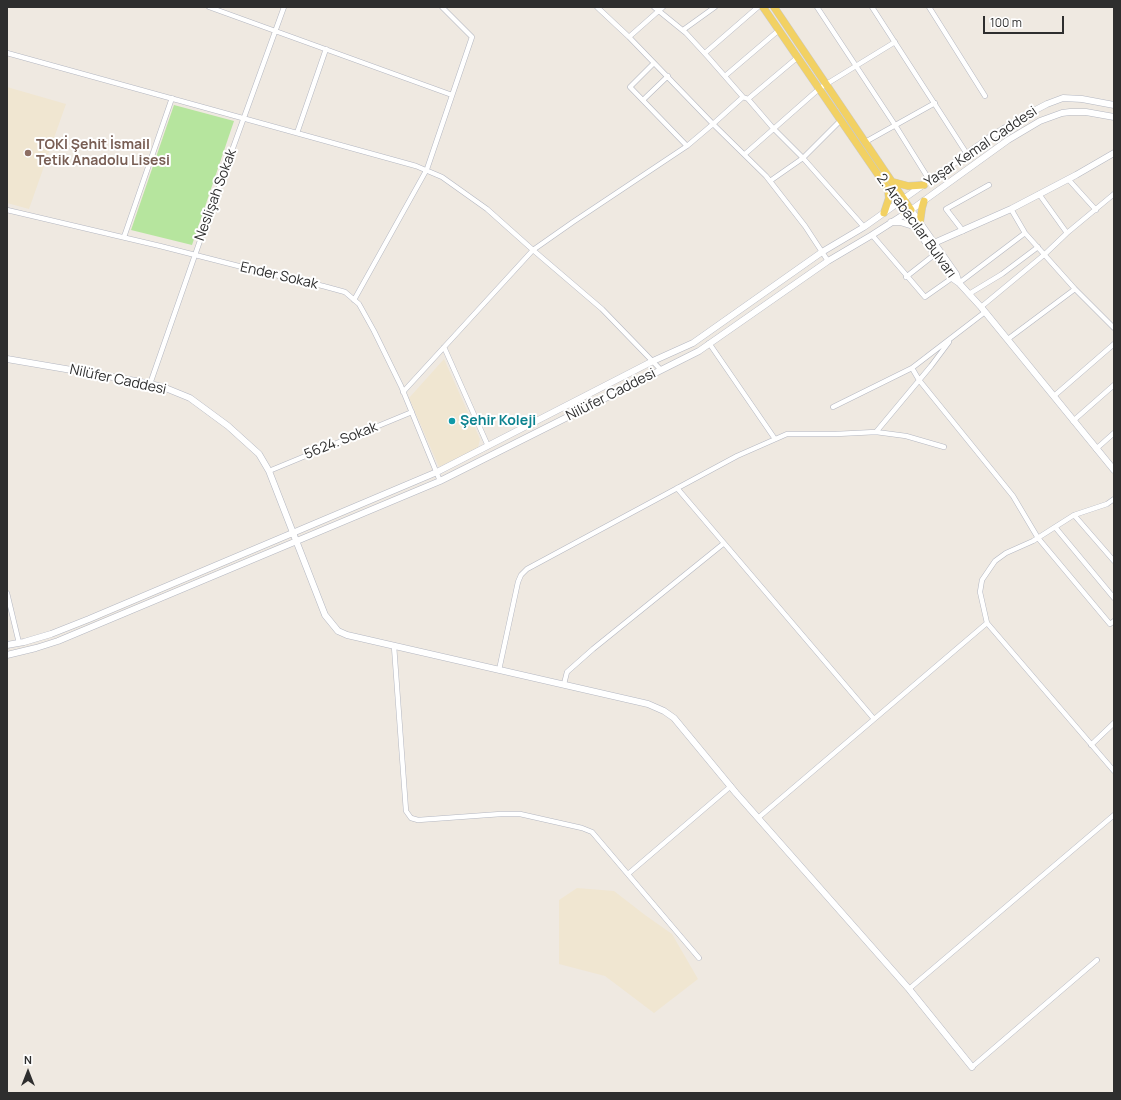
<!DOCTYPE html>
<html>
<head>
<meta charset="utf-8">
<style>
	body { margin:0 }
	#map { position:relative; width:1121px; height:1100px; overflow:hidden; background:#efe9e1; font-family:Manrope,sans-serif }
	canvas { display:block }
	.frame { position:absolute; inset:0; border:8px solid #2e2e2e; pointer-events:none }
	.north { position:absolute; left:8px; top:1052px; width:40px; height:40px; -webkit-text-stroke:3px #fff; paint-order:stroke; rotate:0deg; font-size:11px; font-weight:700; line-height:16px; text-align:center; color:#2e2e2e }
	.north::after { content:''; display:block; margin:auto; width:14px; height:18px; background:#2e2e2e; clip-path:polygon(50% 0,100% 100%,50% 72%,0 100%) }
	.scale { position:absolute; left:983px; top:16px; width:81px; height:18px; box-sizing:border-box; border:2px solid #2e2e2e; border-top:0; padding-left:5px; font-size:12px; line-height:14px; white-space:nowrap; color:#2e2e2e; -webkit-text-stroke:3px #fff; paint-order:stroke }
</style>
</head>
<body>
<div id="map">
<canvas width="1121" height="1100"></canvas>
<div class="frame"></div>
<div class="north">N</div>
<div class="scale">100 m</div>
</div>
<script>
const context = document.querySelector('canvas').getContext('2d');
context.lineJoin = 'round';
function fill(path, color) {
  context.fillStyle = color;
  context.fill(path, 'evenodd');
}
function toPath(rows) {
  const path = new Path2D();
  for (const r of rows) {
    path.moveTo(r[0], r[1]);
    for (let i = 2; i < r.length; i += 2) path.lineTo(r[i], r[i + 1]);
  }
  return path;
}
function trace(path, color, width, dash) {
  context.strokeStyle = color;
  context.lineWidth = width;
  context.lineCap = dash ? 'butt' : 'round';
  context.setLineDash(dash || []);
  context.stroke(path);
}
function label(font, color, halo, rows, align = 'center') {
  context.font = font + ' Manrope,sans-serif';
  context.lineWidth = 4;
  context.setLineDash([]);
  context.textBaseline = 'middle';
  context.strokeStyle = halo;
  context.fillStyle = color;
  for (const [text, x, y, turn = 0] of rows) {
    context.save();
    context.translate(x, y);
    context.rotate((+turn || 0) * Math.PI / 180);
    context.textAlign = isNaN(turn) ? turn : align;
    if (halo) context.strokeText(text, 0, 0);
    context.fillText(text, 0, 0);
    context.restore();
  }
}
const education = toPath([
	[7,87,66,104,29,209,7,203],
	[444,359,480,439,478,448,439,467,409,398],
	[577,888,614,891,645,915,672,934,698,979,654,1013,605,976,559,964,559,900]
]);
const green = toPath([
	[174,105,234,121,192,245,131,230]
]);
const street = toPath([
	[209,7,452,95],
	[597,7,629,37,713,124,743,97,748,99,798,57],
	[654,7,686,33,708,57,743,97],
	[817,7,895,125,930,181],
	[872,7,967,154],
	[929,7,985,96],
	[683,30,715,7],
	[629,37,663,7],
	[7,53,416,166,442,177,487,209,533,250,403,392],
	[705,53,758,7],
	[654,63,630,87,687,146],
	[725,76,779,30],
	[748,99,773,128,803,158,864,227],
	[643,100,668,76],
	[297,133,326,49],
	[867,141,935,103],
	[745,154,820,88,895,42],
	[1068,179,1096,210],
	[770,181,803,158,841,120],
	[1039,194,1067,233],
	[1011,209,1025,233,1075,289,1114,328],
	[7,210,160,246,258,271,323,286,345,292,359,304,374,331,401,386,440,481],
	[963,231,946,209,989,185],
	[872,235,925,297,952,278],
	[124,237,172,98],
	[906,277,934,255],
	[959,283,1025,233],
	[969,294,1002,274,1038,247],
	[354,300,427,169,472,37,442,7],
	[981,307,1045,254,1067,233,1114,194],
	[1008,339,1075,289],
	[709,343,775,439],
	[444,347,488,446],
	[912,368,919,380,1013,496,1038,538,1110,624,1114,621],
	[661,370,602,309,533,250,573,222,687,146,713,124,766,176,805,226,828,261],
	[150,384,217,192,284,7],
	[1054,396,1114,344],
	[833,407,912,368,985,312],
	[1073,421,1114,385],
	[876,432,931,366,949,342],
	[1096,449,1114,433],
	[269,471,412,412],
	[677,488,874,719],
	[1114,499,1107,504,1074,515,1033,541,1006,553,995,561,982,580,980,592,987,623,1114,771],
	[1074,515,1114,561],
	[1055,527,1114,598],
	[7,593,19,643],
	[394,646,406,811,411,818,418,820,501,814,520,814,582,828,592,832,699,958],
	[499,670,518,582,521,575,527,569,737,456,787,434,836,434,876,432,906,436,944,447],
	[564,684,567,672,593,649,723,544],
	[1091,745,1114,723],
	[758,818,987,623],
	[628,874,731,786],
	[909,989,1114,815],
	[972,1067,1097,960]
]);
const secondary = toPath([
	[911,210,956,274,959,283],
	[905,214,952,278,959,283,981,307,1114,470],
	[891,222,900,222,913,226],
	[934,243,1011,209,1076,175,1114,153],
	[7,359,136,381,163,387,190,398,228,426,259,454,269,471,325,615,338,631,347,635,648,704,664,711,674,718,736,793,909,989,972,1067],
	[7,645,24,642,51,634,89,619,437,472,653,361,693,343,822,252,864,227,989,138,1026,115,1047,104,1063,98,1082,99,1114,105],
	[7,655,36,648,58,641,440,481,699,351,828,261,872,235,911,210,1008,140,1040,121,1062,113,1070,112,1086,112,1114,117]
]);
const primary = toPath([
	[763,7,905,214],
	[774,7,911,210],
	[893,182,908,186,924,185],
	[884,213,889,198,888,190],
	[920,222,922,208,924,201]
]);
const markers = [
	[28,153,4,"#8d6e63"],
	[452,421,4,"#0f9aa8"]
];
const educationNames = [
	["TOKİ Şehit İsmail",36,145],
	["Tetik Anadolu Lisesi",36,161]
];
const streetNames = [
	["Yaşar Kemal Caddesi",981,147,-34],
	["Neslişah Sokak",216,195,-70],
	["2. Arabacılar Bulvarı",916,226,54],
	["Ender Sokak",279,276,13],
	["Nilüfer Caddesi",118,380,12],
	["Nilüfer Caddesi",611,395,-27],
	["5624. Sokak",341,441,-22]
];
const cultureNames = [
	["Şehir Koleji",460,421]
];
fill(education, '#f0e6d1');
fill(green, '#b6e59e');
trace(street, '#b4b7c1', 5.5);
trace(secondary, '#b4b7c1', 7);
trace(primary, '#c9c9c9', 8);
trace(street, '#fff', 4.5);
trace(secondary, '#fff', 6);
trace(primary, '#f2d163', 7);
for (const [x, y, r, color] of markers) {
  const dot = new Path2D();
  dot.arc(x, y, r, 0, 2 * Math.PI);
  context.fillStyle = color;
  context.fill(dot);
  trace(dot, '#fff', 1.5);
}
label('bold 14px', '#785e54', '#fff', educationNames, 'left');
label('14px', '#2e2e2e', '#fff', streetNames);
label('bold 14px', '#0d838f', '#fff', cultureNames, 'left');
</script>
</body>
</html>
